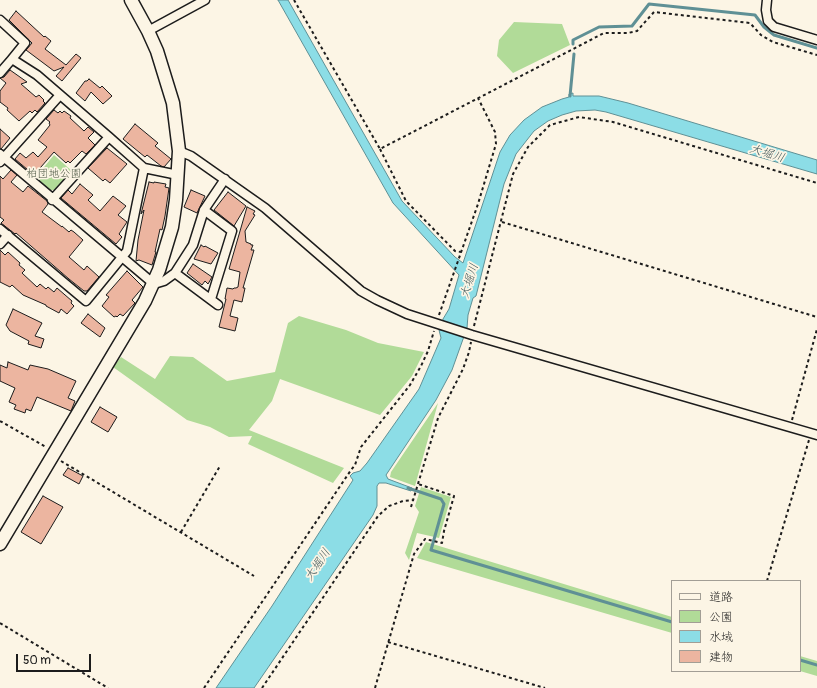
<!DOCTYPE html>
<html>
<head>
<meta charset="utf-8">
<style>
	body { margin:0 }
	#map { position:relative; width:817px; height:688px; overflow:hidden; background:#fcf5e5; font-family:Pangolin,"Klee One",sans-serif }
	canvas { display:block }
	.legend { position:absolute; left:671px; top:580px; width:130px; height:92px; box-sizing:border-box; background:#fcf5e5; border:1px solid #a29e95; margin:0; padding:5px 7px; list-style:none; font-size:12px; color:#1c1c1c }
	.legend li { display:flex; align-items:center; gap:8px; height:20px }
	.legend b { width:20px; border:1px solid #a29e95 }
	.scale { position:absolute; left:16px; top:654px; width:75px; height:18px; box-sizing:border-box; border:2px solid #1c1c1c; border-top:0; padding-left:5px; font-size:12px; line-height:14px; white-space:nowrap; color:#1c1c1c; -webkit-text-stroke:3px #fcf5e5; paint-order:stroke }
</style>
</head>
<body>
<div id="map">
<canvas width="817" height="688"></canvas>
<ul class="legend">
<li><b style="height:5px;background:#fcf5e5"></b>道路</li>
<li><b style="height:11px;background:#b1db98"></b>公園</li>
<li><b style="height:11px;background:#8cdde6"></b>水域</li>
<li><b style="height:11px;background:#ecb5a0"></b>建物</li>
</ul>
<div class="scale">50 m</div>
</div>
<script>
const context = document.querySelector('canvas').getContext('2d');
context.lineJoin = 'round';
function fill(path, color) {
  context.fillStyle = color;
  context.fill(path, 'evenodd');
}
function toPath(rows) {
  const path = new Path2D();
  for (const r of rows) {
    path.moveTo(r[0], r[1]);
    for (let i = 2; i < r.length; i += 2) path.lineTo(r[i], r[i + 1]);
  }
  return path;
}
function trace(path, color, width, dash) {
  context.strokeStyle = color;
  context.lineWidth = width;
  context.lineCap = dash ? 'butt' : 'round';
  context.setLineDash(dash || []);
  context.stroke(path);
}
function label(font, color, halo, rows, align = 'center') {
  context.font = font + ' Pangolin,"Klee One",sans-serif';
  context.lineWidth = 3.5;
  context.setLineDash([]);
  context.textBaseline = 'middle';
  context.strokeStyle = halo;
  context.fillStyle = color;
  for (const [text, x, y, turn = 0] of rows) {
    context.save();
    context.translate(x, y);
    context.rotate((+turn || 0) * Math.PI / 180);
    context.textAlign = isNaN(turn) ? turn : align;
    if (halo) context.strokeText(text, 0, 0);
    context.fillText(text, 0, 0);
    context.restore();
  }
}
const green = toPath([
	[514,22,562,24,570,45,513,73,497,56,499,40],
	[54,155,72,171,56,190,48,190,35,178],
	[299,316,346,330,378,343,424,352,412,376,380,415,280,379,272,401,249,430,344,468,333,483,248,444,252,436,229,437,210,427,187,420,113,367,121,357,155,379,170,356,193,357,227,381,275,372,288,323],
	[438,403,415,486,390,477,391,472],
	[421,487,451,497,439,538,417,533,409,560,405,553,419,512,415,506],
	[426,542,672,617,672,633,417,558],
	[800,656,817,661,817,676,800,671]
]);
const water = toPath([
	[278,0,288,0,402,201,455,257,463,263,500,152,510,135,524,120,542,107,562,99,569,97,569,94,573,93,573,96,599,96,628,103,817,160,817,174,606,112,595,110,576,111,562,115,548,121,534,131,516,154,504,184,476,296,473,298,468,315,467,328,452,370,436,400,386,475,388,479,412,488,411,491,386,483,379,483,377,486,377,506,373,515,254,688,216,688,272,606,353,480,350,476,353,473,360,471,367,463,419,389,441,338,439,330,442,330,443,319,449,309,459,275,393,203,278,0]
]);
const stream = toPath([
	[573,44,573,40,599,27,632,26,649,4,755,15,764,27,774,35,817,48],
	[570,96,574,54],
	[408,488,441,499,444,504,431,550,672,622],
	[800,660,817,665]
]);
const building = toPath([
	[16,11,44,37,45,36,51,41,45,49,66,65,76,54,81,58,62,81,56,76,64,67,54,71,26,50,32,43,9,20,16,11],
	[10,70,27,82,21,84,36,97,39,95,44,100,43,101,45,103,37,112,35,110,32,113,30,111,19,121,7,110,8,108,0,102,0,91,6,83,0,78,4,77,10,70],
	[89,79,100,88,102,86,112,96,103,104,91,92,85,101,76,93,85,81,87,81,89,79],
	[54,110,58,113,60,111,62,113,64,111,71,116,70,118,84,131,88,127,94,132,88,138,95,145,86,154,82,151,70,163,68,161,66,163,54,152,34,175,15,159,20,153,26,158,33,152,38,157,47,147,38,140,50,125,49,123,50,122,46,119,54,110],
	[135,124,158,143,155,146,171,159,164,167,161,166,147,155,145,157,123,139,135,124],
	[0,129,10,138,1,149,0,149,0,129],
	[107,148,127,164,110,183,105,179,103,181,88,168,107,148],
	[11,170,17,175,11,182,23,192,28,186,47,201,48,204,42,212,62,227,62,226,69,232,71,230,74,232,83,240,69,257,84,270,87,266,99,277,87,291,84,291,69,279,16,233,15,234,1,223,4,220,0,217,0,176,3,179,11,170],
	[149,182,154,183,154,182,166,184,165,187,169,188,165,216,162,230,160,229,155,252,156,252,152,265,139,260,136,261,138,240,144,210,141,214,149,182],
	[80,184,93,195,88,200,100,211,113,196,126,206,118,215,127,222,119,234,122,237,116,244,61,198,68,190,72,194,80,184],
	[191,190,205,196,197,213,184,207,191,190],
	[228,192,246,206,234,226,214,210,228,192],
	[247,207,255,211,253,214,255,215,245,231,246,242,251,244,251,245,253,245,251,250,254,250,243,288,245,288,242,302,234,300,230,316,238,318,235,331,219,327,226,299,225,299,227,288,233,289,234,288,236,288,238,287,240,272,229,269,247,207],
	[201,245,204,247,205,246,218,253,211,264,194,259,201,245],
	[0,250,5,255,8,252,20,263,19,265,25,270,22,273,37,287,40,284,46,289,48,287,54,292,57,288,72,301,71,303,74,306,67,314,61,309,59,313,46,306,46,305,23,295,12,285,10,287,0,282,0,250],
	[193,264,212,277,208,284,205,281,202,285,187,273,193,264],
	[127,271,143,287,132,300,135,303,123,316,120,314,117,317,116,316,114,317,102,306,109,297,106,295,127,271],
	[13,309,42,323,35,336,44,339,41,348,28,344,29,341,10,331,6,325,13,309],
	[88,314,105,328,100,337,81,323,88,314],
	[8,362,28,370,30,365,48,369,76,381,68,398,75,401,71,411,37,397,31,411,26,409,25,413,14,409,16,405,9,402,15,388,0,381,0,365,7,368,8,362],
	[100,407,117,417,108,432,91,422,100,407],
	[68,468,83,476,79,484,63,475,68,468],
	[43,496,63,507,41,544,21,532,43,496]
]);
const path = toPath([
	[294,0,380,149,604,33,628,33,637,31,654,12,750,23,761,35,773,42,817,55],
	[380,149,406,201,455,251,461,252],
	[502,222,817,317],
	[439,315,478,204,496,144,495,132,478,98],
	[474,326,513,174,528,147,550,125,579,117,613,122,817,183],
	[792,420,817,329],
	[0,421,46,447],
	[61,461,254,576],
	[411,507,438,418,463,369,469,352,471,342],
	[181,532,220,466],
	[767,581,809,440],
	[0,623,108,688],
	[388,642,545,688],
	[204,688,351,470,355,465,361,447,410,385,421,366,428,351,434,331],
	[262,688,378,516,389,506,403,501,414,500],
	[375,688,414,554,425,539,442,543,444,531,454,496,418,484]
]);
const street = toPath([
	[767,0,766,10,768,21,774,27,817,40],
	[0,20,25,43,12,59],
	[148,31,205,0],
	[0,73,12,59,37,75,109,137,144,168,178,175],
	[179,151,191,156,265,208,361,291,377,300,407,314,472,335,817,435],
	[0,154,154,284,164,281,175,273,193,245,204,210,225,179],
	[0,162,60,95],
	[52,200,109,137],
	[204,210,232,231,211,299],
	[0,229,86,301,127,251,144,168],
	[0,244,8,235],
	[175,273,218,305]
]);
const secondary = toPath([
	[0,544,145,301,159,270,172,227,176,200,179,151,173,103,157,51,148,31,131,0]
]);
const parkNames = [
	["柏団地公園",54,174]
];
const waterNames = [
	["大堀川",767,154,17],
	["大堀川",470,281,-73],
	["大堀川",318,565,-56]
];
fill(green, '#b1db98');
fill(water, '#8cdde6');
trace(water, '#5f9095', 1);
trace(stream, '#5f9095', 3);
fill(building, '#ecb5a0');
trace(building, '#1c1c1c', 1);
trace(street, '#1c1c1c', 11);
trace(secondary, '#1c1c1c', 15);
trace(path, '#1c1c1c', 2, [3, 3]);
trace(street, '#fcf5e5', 8);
trace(secondary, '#fcf5e5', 12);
label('11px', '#495541', '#fcf5e5', parkNames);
label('italic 12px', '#3e5659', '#fcf5e5', waterNames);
</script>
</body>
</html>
